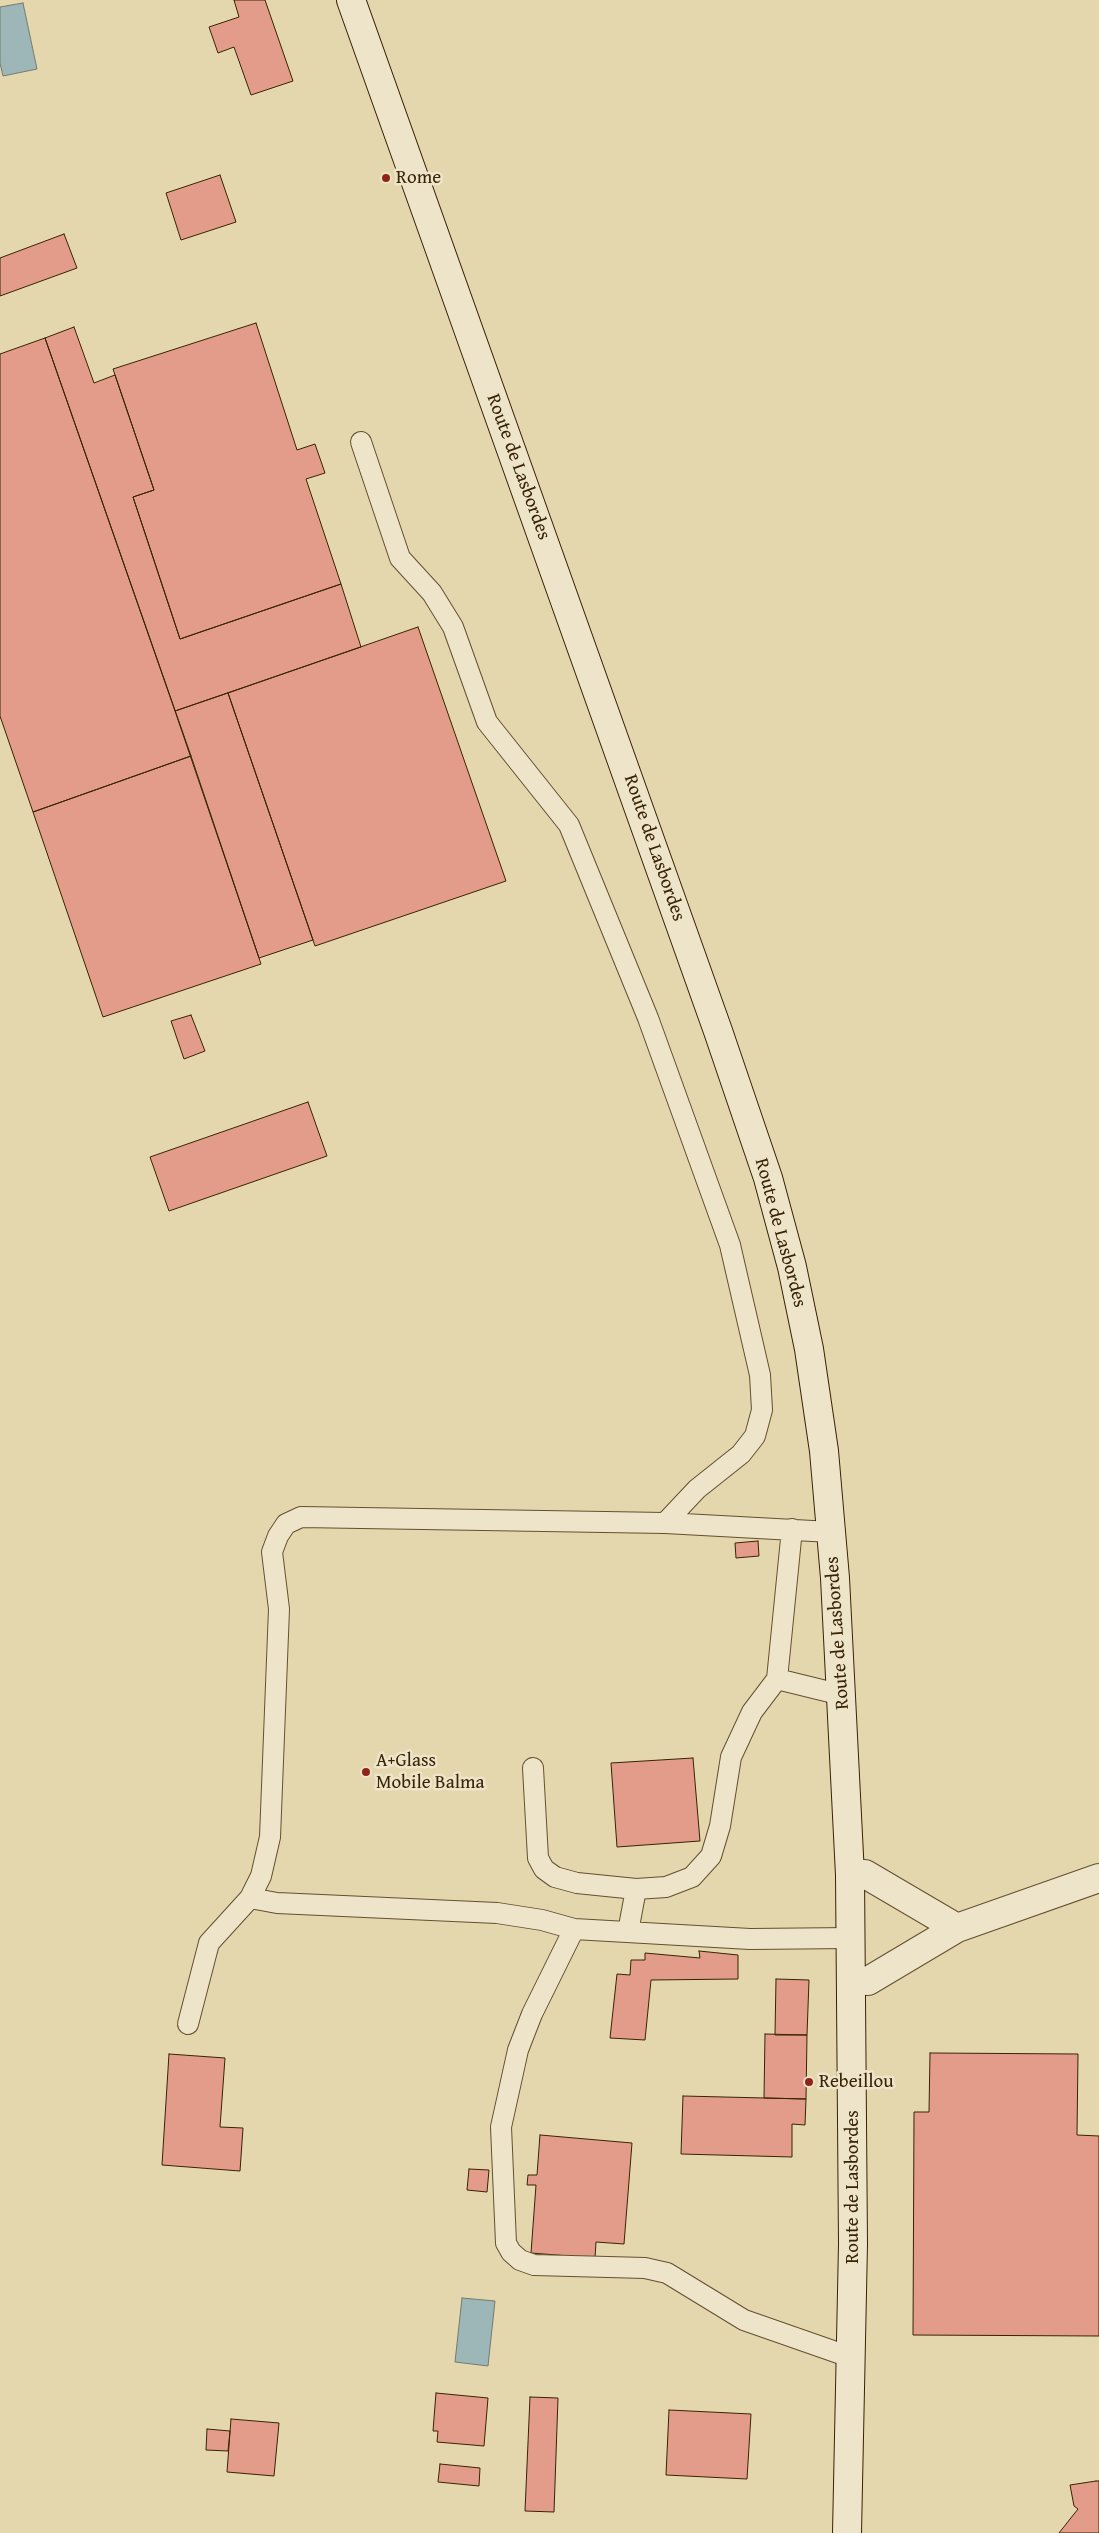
<!DOCTYPE html>
<html>
<head>
<meta charset="utf-8">
<style>
	body { margin:0 }
	canvas { display:block; background:#e4d6ad }
</style>
</head>
<body>
<canvas width="1099" height="2533"></canvas>
<script>
const context = document.querySelector('canvas').getContext('2d');
context.lineJoin = 'round';
function fill(path, color) {
  context.fillStyle = color;
  context.fill(path, 'evenodd');
}
function toPath(rows) {
  const path = new Path2D();
  for (const r of rows) {
    path.moveTo(r[0], r[1]);
    for (let i = 2; i < r.length; i += 2) path.lineTo(r[i], r[i + 1]);
  }
  return path;
}
function trace(path, color, width, dash) {
  context.strokeStyle = color;
  context.lineWidth = width;
  context.lineCap = dash ? 'butt' : 'round';
  context.setLineDash(dash || []);
  context.stroke(path);
}
function label(font, color, halo, rows, align = 'center') {
  context.font = font + ' "Gentium Book Plus",serif';
  context.lineWidth = 5;
  context.setLineDash([]);
  context.textBaseline = 'middle';
  context.strokeStyle = halo;
  context.fillStyle = color;
  for (const [text, x, y, turn = 0] of rows) {
    context.save();
    context.translate(x, y);
    context.rotate((+turn || 0) * Math.PI / 180);
    context.textAlign = isNaN(turn) ? turn : align;
    if (halo) context.strokeText(text, 0, 0);
    context.fillText(text, 0, 0);
    context.restore();
  }
}
const water = toPath([
	[23,3,37,69,3,76,0,63,0,7,23,3],
	[462,2298,495,2301,488,2366,455,2362,462,2298]
]);
const building = toPath([
	[234,0,265,0,293,81,251,95,234,47,218,53,209,27,239,17,234,0],
	[220,175,236,222,181,240,166,193,220,175],
	[64,234,77,268,0,296,0,258,64,234],
	[256,323,297,450,315,444,325,473,306,479,341,584,180,639,133,497,154,490,113,369,256,323],
	[74,327,94,383,115,375,154,490,133,497,180,639,341,584,361,647,175,711,45,338,74,327],
	[45,338,191,756,33,812,0,716,0,354,45,338],
	[418,627,506,881,315,946,228,693,418,627],
	[228,693,313,940,259,958,175,711,228,693],
	[191,756,261,964,103,1017,33,812,191,756],
	[191,1015,205,1051,184,1059,171,1021,191,1015],
	[308,1102,327,1156,169,1211,150,1157,308,1102],
	[758,1541,759,1556,736,1558,735,1543,758,1541],
	[693,1758,700,1841,617,1847,611,1763,693,1758],
	[699,1951,738,1955,738,1979,651,1980,645,2040,610,2038,617,1974,630,1975,631,1960,645,1960,645,1953,700,1958,699,1951],
	[776,1979,809,1980,807,2035,775,2035,776,1979],
	[765,2034,807,2035,806,2099,764,2098,765,2034],
	[930,2053,1078,2054,1077,2135,1099,2136,1099,2336,913,2335,914,2112,929,2112,930,2053],
	[169,2054,225,2058,220,2127,243,2128,240,2171,162,2165,169,2054],
	[683,2096,806,2099,805,2125,792,2124,792,2157,681,2154,683,2096],
	[540,2135,632,2143,624,2244,596,2242,595,2258,531,2253,536,2185,527,2185,528,2175,537,2175,540,2135],
	[469,2169,489,2170,487,2192,467,2190,469,2169],
	[436,2393,488,2398,484,2446,437,2442,438,2431,433,2431,436,2393],
	[530,2397,558,2398,554,2512,525,2511,530,2397],
	[669,2410,751,2414,747,2479,666,2475,669,2410],
	[231,2419,279,2423,274,2476,227,2472,231,2419],
	[207,2429,230,2431,228,2451,206,2450,207,2429],
	[440,2464,480,2468,479,2486,438,2482,440,2464],
	[1096,2481,1099,2481,1099,2533,1059,2533,1078,2509,1074,2506,1070,2485,1096,2481]
]);
const lane = toPath([
	[361,442,400,558,432,593,453,627,487,722,569,825,648,1018,730,1245,760,1375,762,1410,755,1436,741,1454,697,1489,665,1523],
	[777,1679,842,1695],
	[533,1768,538,1858,544,1869,555,1877,577,1883,636,1889],
	[250,1898,277,1903,497,1913,542,1920,574,1929,750,1939,851,1938],
	[574,1929,532,2014,518,2050,501,2127,506,2243,511,2252,520,2260,534,2265,645,2268,667,2273,744,2320,850,2357],
	[628,1932,636,1889,666,1887,692,1877,711,1856,720,1826,731,1757,752,1712,777,1679,792,1529],
	[188,2024,209,1943,250,1898,261,1876,270,1837,279,1609,272,1552,278,1536,286,1524,301,1517,665,1523,831,1532]
]);
const street = toPath([
	[850,1875,865,1874,957,1928],
	[853,1980,868,1981,957,1928,1099,1878]
]);
const secondary = toPath([
	[351,0,718,1031,768,1178,792,1267,809,1349,824,1451,835,1578,850,1875,853,2244,847,2533]
]);
const markers = [
	[386,178,5,"#8f2418"],
	[366,1772,5,"#8f2418"],
	[809,2082,5,"#8f2418"]
];
const poiNames = [
	["Rome",396,178],
	["A+Glass",376,1761],
	["Mobile Balma",376,1783],
	["Rebeillou",819,2082]
];
const streetNames = [
	["Route de Lasbordes",518,467,70],
	["Route de Lasbordes",654,848,71],
	["Route de Lasbordes",780,1233,75],
	["Route de Lasbordes",838,1633,-94],
	["Route de Lasbordes",853,2187,-90]
];
fill(water, '#9db6b7');
trace(water, '#757b70', 1);
fill(building, '#e39c89');
trace(building, '#382305', 1);
trace(lane, '#63502f', 22);
trace(street, '#63502f', 30);
trace(secondary, '#382305', 30);
trace(lane, '#ede4ca', 20);
trace(street, '#ede4ca', 28);
trace(secondary, '#ede4ca', 28);
for (const [x, y, r, color] of markers) {
  const dot = new Path2D();
  dot.arc(x, y, r, 0, 2 * Math.PI);
  context.fillStyle = color;
  context.fill(dot);
  trace(dot, '#ede4ca', 2);
}
label('19px', '#382305', '#ede4ca', poiNames, 'left');
label('19px', '#382305', '#ede4ca', streetNames);
</script>
</body>
</html>
